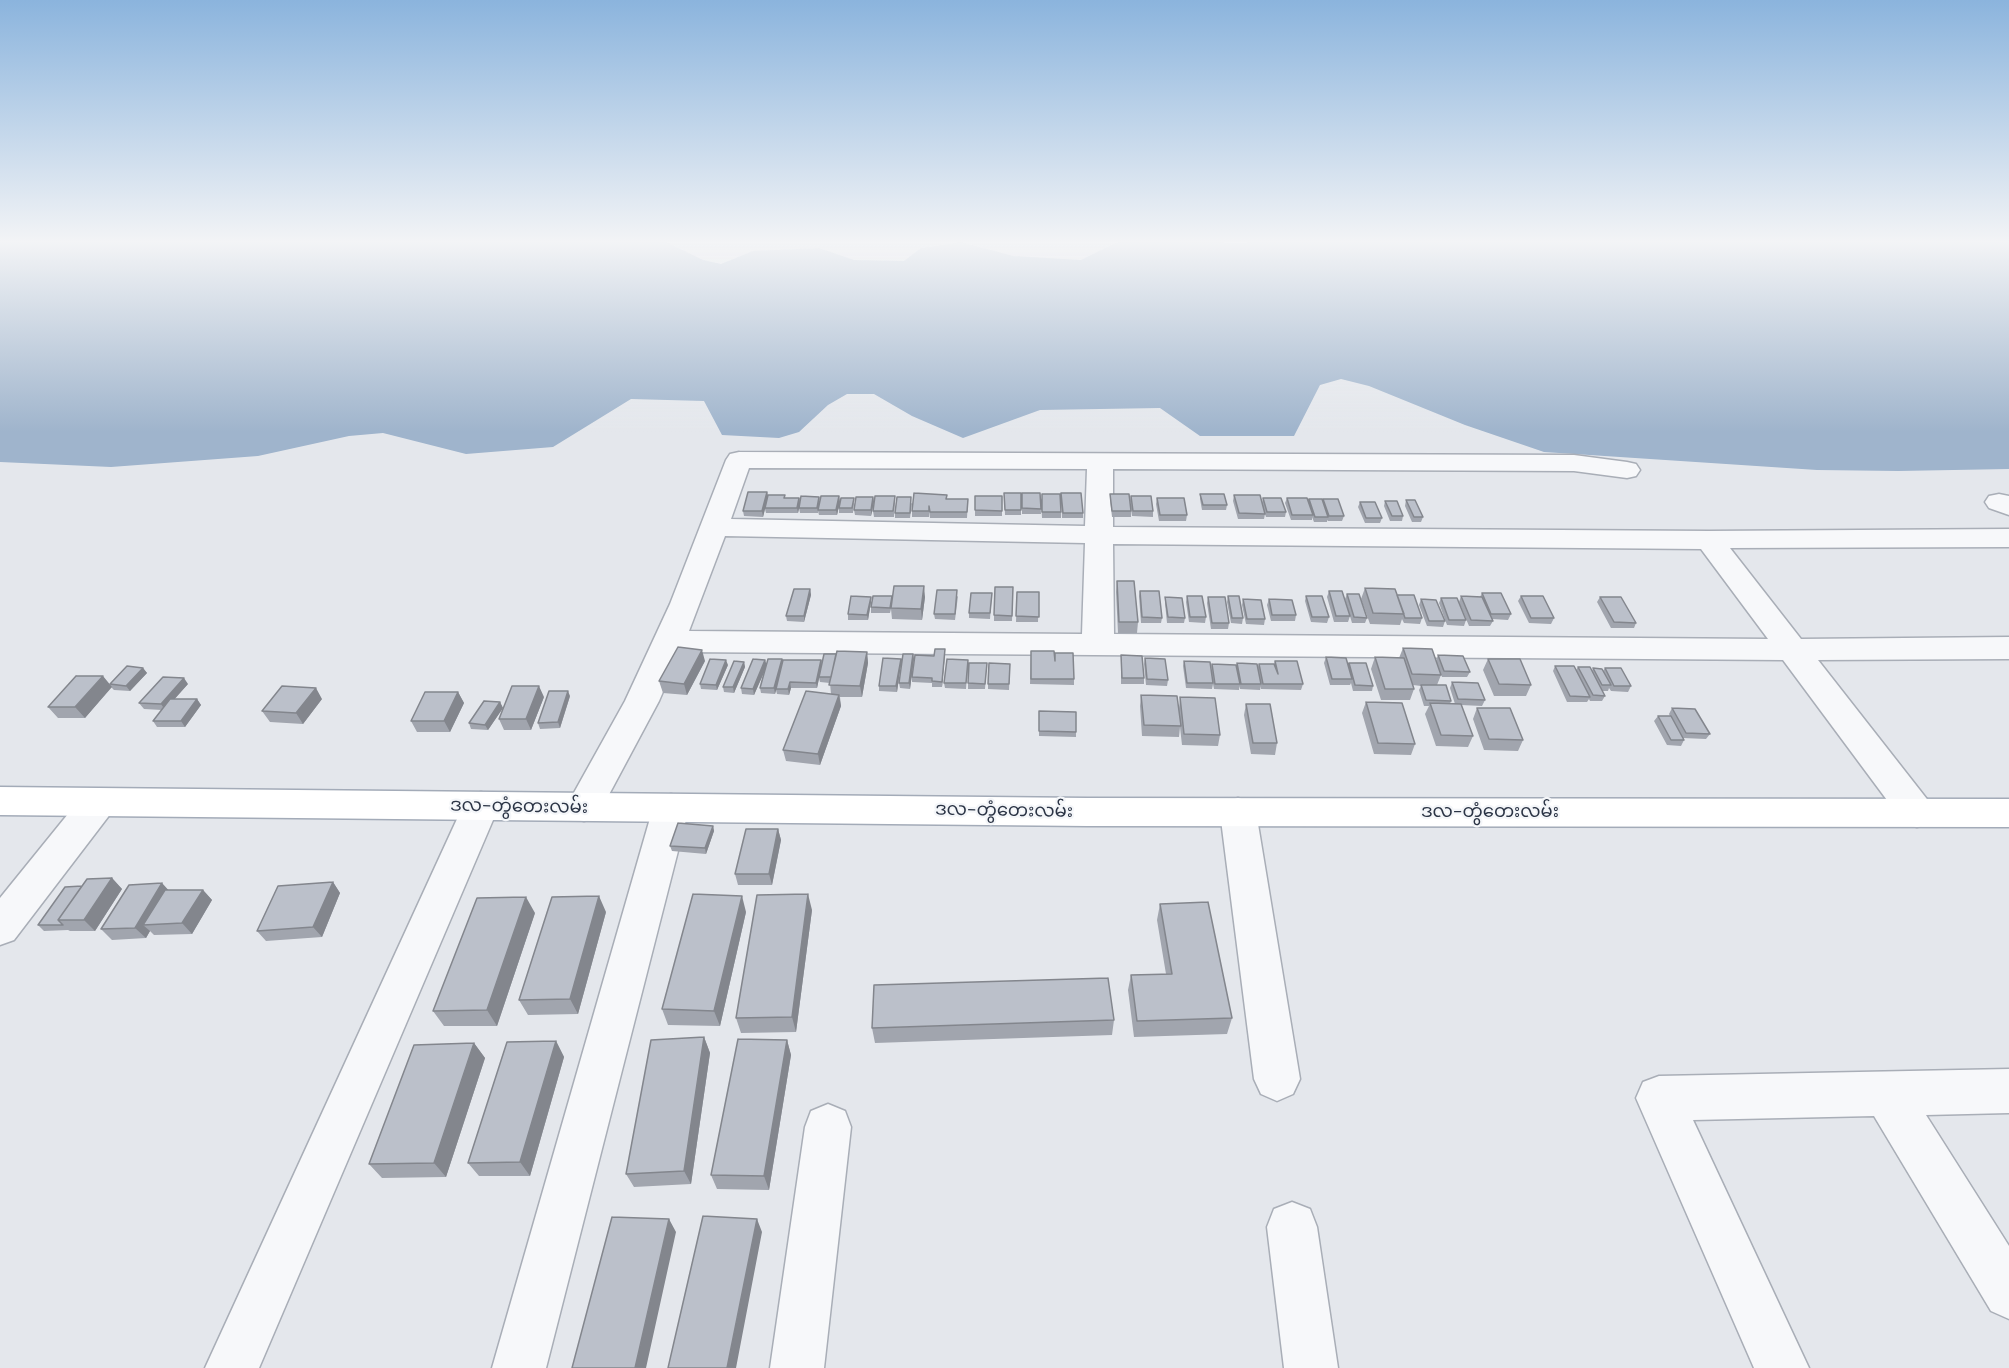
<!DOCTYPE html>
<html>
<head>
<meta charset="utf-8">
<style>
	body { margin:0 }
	canvas { display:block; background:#e4e7ec }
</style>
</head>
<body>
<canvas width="2009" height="1368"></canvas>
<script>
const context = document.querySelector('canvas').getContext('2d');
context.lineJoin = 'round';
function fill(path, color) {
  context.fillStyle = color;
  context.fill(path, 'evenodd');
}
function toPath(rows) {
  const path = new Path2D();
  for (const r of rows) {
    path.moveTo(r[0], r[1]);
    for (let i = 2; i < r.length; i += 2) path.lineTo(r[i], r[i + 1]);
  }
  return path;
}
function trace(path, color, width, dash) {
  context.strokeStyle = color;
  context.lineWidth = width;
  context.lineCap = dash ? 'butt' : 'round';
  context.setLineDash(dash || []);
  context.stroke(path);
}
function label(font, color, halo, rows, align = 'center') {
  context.font = font + ' "DM Sans","Noto Sans Myanmar",sans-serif';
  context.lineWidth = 4.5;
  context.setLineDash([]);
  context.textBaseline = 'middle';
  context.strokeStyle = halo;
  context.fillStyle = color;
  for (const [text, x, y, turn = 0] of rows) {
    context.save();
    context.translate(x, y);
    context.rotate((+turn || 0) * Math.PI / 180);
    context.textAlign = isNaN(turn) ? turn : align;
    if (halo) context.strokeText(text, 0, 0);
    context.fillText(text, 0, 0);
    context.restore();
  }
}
const water = toPath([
	[0,241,650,241,666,242,703,260,721,264,753,251,819,248,854,260,904,261,921,248,961,242,1013,256,1081,260,1115,243,1129,241,1245,243,1256,241,2009,241,2009,469,1898,471,1817,470,1544,452,1465,425,1369,386,1341,379,1320,385,1294,436,1200,436,1160,408,1040,410,963,438,912,416,874,394,847,394,828,405,799,432,779,438,722,435,704,401,631,399,553,447,466,454,383,433,349,436,258,456,111,467,0,462]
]);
const minor = toPath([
	[739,452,1574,455,1627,462,1636,464,1640,470,1636,476,1627,478,1574,471,1113,469,1113,527,1709,531,2009,529,2009,547,1730,548,1801,639,2009,637,2009,659,1818,660,1930,803,1936,813,1930,823,1917,827,1904,823,1783,660,680,652,659,701,597,817,584,821,571,817,566,807,625,701,670,604,726,460,730,454,739,452],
	[749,468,1087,469,1085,526,731,519,749,468],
	[725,536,1085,543,1082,634,689,631,725,536],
	[1113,544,1701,549,1768,639,1114,634,1113,544],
	[1999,494,2009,496,2009,515,1989,508,1985,502,1989,496,1999,494],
	[98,789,111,793,116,803,111,813,14,940,0,945,0,898,85,793,98,789],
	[481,792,494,796,499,806,259,1368,205,1368,463,806,468,796,481,792],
	[671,794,684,798,689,808,546,1368,492,1368,653,808,658,798,671,794],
	[1238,798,1251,802,1256,812,1300,1079,1293,1094,1277,1101,1261,1094,1254,1079,1220,812,1225,802,1238,798],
	[2009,1069,2009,1113,1926,1115,2009,1246,2009,1319,1991,1311,1874,1116,1693,1120,1809,1368,1754,1368,1636,1098,1643,1082,1659,1076,2009,1069],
	[828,1104,845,1111,851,1127,824,1368,770,1368,805,1127,811,1111,828,1104],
	[1292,1202,1310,1209,1317,1227,1338,1368,1284,1368,1267,1227,1274,1209,1292,1202]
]);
const major = toPath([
	[0,787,1087,798,2009,799,2009,827,1087,826,0,815,0,787]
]);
const wall = toPath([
	[767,492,768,496,785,495,785,498,799,498,800,502,820,501,839,496,840,502,837,515,819,515,818,511,818,513,800,513,799,508,798,513,766,513,765,509,763,517,744,516,743,511],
	[1004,493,1021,493,1021,515,1005,515],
	[1022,493,1040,493,1041,514,1022,514],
	[1061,493,1083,513,1083,518,1062,518],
	[1110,494,1131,511,1131,517,1112,517,1110,499],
	[1200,494,1227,505,1226,510,1202,510,1200,499],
	[1234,495,1262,503,1263,498,1286,512,1285,517,1266,517,1265,514,1264,519,1238,519,1233,501],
	[975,496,1002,496,1002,516,975,516],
	[1131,496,1153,511,1153,517,1132,516,1130,501],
	[873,497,874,502,871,516,855,515,854,510],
	[1157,498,1187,515,1186,521,1159,521,1156,504],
	[1287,498,1308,502,1309,499,1323,502,1323,499,1344,516,1342,521,1328,521,1327,520,1327,522,1314,522,1312,517,1312,520,1291,520,1285,503],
	[946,499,968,499,967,518,930,518,929,511,929,517,912,517,912,511],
	[1041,499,1061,512,1061,518,1042,518],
	[1406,500,1423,517,1421,522,1412,522,1405,506],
	[1385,501,1403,516,1402,521,1390,521,1384,506],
	[895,502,894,517,874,517,873,511],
	[1360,502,1382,518,1380,523,1365,523,1358,507],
	[854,503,853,513,839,513,839,508],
	[912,503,910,518,895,518,895,513],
	[1117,581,1138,622,1137,633,1118,633,1116,592],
	[1013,587,1012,621,994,621,994,615],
	[1365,588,1397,595,1422,618,1420,624,1404,623,1402,619,1400,625,1370,624,1361,599],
	[810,589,811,595,804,622,787,621,786,616],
	[1140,591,1162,618,1161,623,1141,623,1139,596],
	[1329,591,1350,616,1348,622,1334,622,1327,597],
	[1017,592,1039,592,1038,622,1016,622],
	[992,593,990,619,969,618,969,613],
	[1482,593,1511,614,1508,620,1492,619,1493,621,1490,626,1469,626,1459,602,1461,596,1480,597],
	[1347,594,1367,618,1365,623,1352,623,1345,599],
	[958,596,955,620,935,619,934,614],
	[1187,596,1206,617,1205,623,1189,622,1186,602],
	[1228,596,1243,618,1242,624,1231,623,1227,602],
	[1306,596,1329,617,1327,623,1311,622,1305,601],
	[1521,596,1554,618,1551,624,1529,623,1518,601],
	[871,597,871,602,868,620,848,620,848,614],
	[925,597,922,620,892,619,891,609,890,613,871,613,871,607,892,600],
	[1165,597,1185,618,1184,623,1167,623,1165,603],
	[1208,597,1229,623,1228,629,1211,629,1207,603],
	[1600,597,1636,623,1634,628,1611,628,1597,602],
	[1441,598,1466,620,1464,626,1447,625,1439,603],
	[1243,599,1265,619,1264,625,1246,624,1242,605],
	[1269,599,1296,615,1295,621,1271,621,1267,605],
	[1421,599,1445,621,1443,627,1427,626,1419,605],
	[1403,648,1441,675,1437,685,1451,701,1450,704,1455,704,1450,688,1452,682,1485,700,1482,706,1461,705,1473,736,1468,747,1436,746,1425,714,1429,706,1424,706,1419,690,1421,686,1413,685,1414,689,1410,700,1381,700,1371,669,1375,657,1399,658],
	[945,649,942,687,932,687,932,683,912,682,912,677,934,656],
	[1031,651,1055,659,1074,679,1074,685,1030,684],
	[867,652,868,663,862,697,840,697,841,706,820,765,786,761,783,750,831,694,830,683,820,682,819,678,817,688,791,688,789,695,777,694,776,690,775,694,761,693,760,688,764,672,754,695,742,694,741,688,765,660,766,664,782,659,782,663,822,664,836,654],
	[913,654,914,659,910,689,900,688,899,683],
	[1121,655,1144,678,1144,684,1121,684],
	[1438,655,1470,672,1467,677,1442,677,1436,661],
	[1326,657,1348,665,1349,663,1373,686,1372,691,1353,691,1351,683,1350,685,1330,685,1324,663],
	[1145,658,1168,680,1167,686,1146,685,1144,664],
	[1488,659,1531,685,1526,696,1494,696,1483,670],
	[968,660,966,689,945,688,944,683],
	[705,661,687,695,663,693,659,681],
	[1184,661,1211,670,1212,664,1237,666,1237,663,1258,667,1259,664,1274,664,1275,661,1303,684,1301,690,1261,689,1261,686,1260,690,1240,689,1239,686,1239,690,1214,689,1213,684,1212,689,1186,688,1183,666],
	[744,662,745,667,734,693,724,692,723,687],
	[987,663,985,689,968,689,968,683],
	[901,664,897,692,879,691,879,686],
	[1010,664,1009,690,988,689,988,684],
	[728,665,717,690,701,689,700,684],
	[1555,666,1576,670,1578,667,1592,671,1593,668,1603,671,1605,668,1631,686,1628,692,1611,691,1609,688,1608,691,1602,691,1605,696,1602,701,1590,701,1589,699,1587,702,1567,702,1553,671],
	[143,668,147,673,130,691,114,690,111,687,85,718,58,718,48,707,110,684],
	[188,684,174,699,197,699,201,705,185,727,157,727,153,721,162,710,144,709,139,703],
	[458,692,464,703,450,732,417,732,411,721],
	[1141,695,1179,708,1180,697,1220,735,1218,746,1182,745,1180,727,1179,737,1142,736,1140,706],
	[570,696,560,728,540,729,538,723],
	[544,697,531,730,504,730,499,719],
	[322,699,303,724,270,722,262,711],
	[500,702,503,708,488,730,471,729,469,723],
	[1366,702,1415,744,1411,755,1374,754,1362,713],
	[1246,704,1277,743,1275,755,1251,754,1244,715],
	[1477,708,1523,740,1518,751,1484,750,1473,719],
	[1672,708,1710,734,1706,739,1683,738,1684,740,1681,746,1667,745,1654,721,1658,716,1670,716,1669,714],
	[1039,711,1076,732,1076,737,1039,736],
	[713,826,714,831,706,854,672,851,670,846],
	[778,829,781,840,772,885,738,885,735,874],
	[112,878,122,889,95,931,70,931,68,930,44,931,38,925,82,886],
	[333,882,340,893,322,937,266,941,257,931],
	[169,890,203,890,212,900,192,934,154,935,150,931,146,938,112,940,101,929],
	[1160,904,1232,1018,1227,1034,1134,1037,1128,990,1131,975,1166,974,1157,920],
	[812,910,796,1032,741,1033,736,1018],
	[606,912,578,1014,528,1015,519,1000],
	[746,912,720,1026,668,1025,662,1009],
	[535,913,497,1026,444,1026,433,1011],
	[1114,1020,1112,1035,875,1043,872,1028],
	[704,1037,710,1053,691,1184,634,1187,626,1174],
	[787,1040,791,1055,769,1190,717,1189,711,1175],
	[556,1041,564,1057,530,1176,479,1176,468,1163],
	[474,1043,485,1058,446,1177,382,1178,369,1164]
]);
const shadedWall = toPath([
	[767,492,768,497,763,517,762,511],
	[839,496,840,502,837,515,836,510],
	[873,497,874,502,871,516,871,510],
	[799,498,800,504,798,513,797,508],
	[924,586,925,597,922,620,921,609],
	[810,589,811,595,804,622,804,616],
	[871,597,871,602,868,620,867,615],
	[945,649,945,655,942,687,942,682],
	[702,650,705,661,687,695,684,684],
	[867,652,868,663,862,697,860,686],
	[913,654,914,659,910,689,909,683],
	[782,659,783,665,775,694,774,688],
	[901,659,901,664,897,692,896,686],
	[726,660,728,665,717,690,716,685],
	[765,660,767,666,754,695,753,689],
	[821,660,822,665,817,688,816,683],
	[744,662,745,667,734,693,733,687],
	[143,668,147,673,130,691,126,686],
	[103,676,112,687,85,718,75,707],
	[184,678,188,684,165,710,161,704],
	[790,682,791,688,789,695,788,689],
	[539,686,544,697,531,730,526,719],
	[316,688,322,699,303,724,296,713],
	[568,691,570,696,560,728,558,722],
	[458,692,464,703,450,732,444,721],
	[839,695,841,706,820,765,818,754],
	[197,699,201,705,185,727,181,721],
	[500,702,503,708,488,730,485,725],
	[713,826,714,831,706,854,705,848],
	[778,829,781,840,772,885,769,874],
	[112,878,122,889,95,931,84,920],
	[333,882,340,893,322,937,313,927],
	[162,883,172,894,143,925,150,931,146,938,135,928],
	[203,890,212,900,192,934,182,923],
	[808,894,812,910,796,1032,792,1017],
	[599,896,606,912,578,1014,570,999],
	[742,896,746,912,720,1026,714,1011],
	[526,897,535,913,497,1026,487,1010],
	[704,1037,710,1053,691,1184,684,1171],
	[787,1040,791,1055,769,1190,764,1176],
	[556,1041,564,1057,530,1176,520,1162],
	[474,1043,485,1058,446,1177,434,1163],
	[669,1219,676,1232,646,1368,635,1368],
	[757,1219,762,1232,736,1368,727,1368]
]);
const building = toPath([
	[748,492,767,492,762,511,743,511,748,492],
	[914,493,947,495,946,499,968,499,967,512,930,512,929,506,929,511,912,511,914,493],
	[1004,493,1021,493,1021,510,1005,510,1004,493],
	[1022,493,1040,493,1041,509,1022,508,1022,493],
	[1061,493,1081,493,1083,513,1063,513,1061,493],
	[1042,494,1060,494,1061,512,1042,512,1042,494],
	[1110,494,1129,494,1131,511,1112,511,1110,494],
	[1200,494,1224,494,1227,505,1203,505,1200,494],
	[768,495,785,495,784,498,799,498,797,508,765,508,768,495],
	[1234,495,1260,495,1265,514,1239,513,1234,495],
	[801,496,819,497,817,508,799,508,801,496],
	[821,496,839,496,836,510,818,510,821,496],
	[875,496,895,496,893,511,873,511,875,496],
	[975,496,1002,496,1002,511,975,510,975,496],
	[1131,496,1151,496,1153,511,1133,511,1131,496],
	[856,497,873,497,871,510,854,510,856,497],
	[897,497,911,497,910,513,895,513,897,497],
	[841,498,854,498,852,508,839,508,841,498],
	[1157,498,1184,498,1187,515,1160,515,1157,498],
	[1263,498,1281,498,1286,512,1267,512,1263,498],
	[1287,498,1307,498,1313,515,1292,515,1287,498],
	[1309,499,1322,499,1328,517,1315,517,1309,499],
	[1323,499,1338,499,1344,516,1329,516,1323,499],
	[1406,500,1415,500,1423,517,1414,517,1406,500],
	[1385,501,1397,501,1403,516,1392,516,1385,501],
	[1360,502,1375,502,1382,518,1366,518,1360,502],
	[1117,581,1134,581,1138,622,1119,622,1117,581],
	[894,586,924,586,921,609,891,608,894,586],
	[995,587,1013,587,1012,616,994,615,995,587],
	[1365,588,1395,589,1404,614,1373,613,1365,588],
	[794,589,810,589,804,616,786,616,794,589],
	[937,590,957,590,955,614,934,614,937,590],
	[1140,591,1159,591,1162,618,1142,617,1140,591],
	[1329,591,1342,591,1350,616,1336,616,1329,591],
	[1017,592,1039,592,1039,617,1016,616,1017,592],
	[971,593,992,593,990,613,969,613,971,593],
	[1482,593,1501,593,1511,614,1491,614,1482,593],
	[1347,594,1359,594,1367,618,1354,617,1347,594],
	[1397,595,1414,595,1422,618,1405,618,1397,595],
	[851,596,871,597,867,615,848,614,851,596],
	[873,596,892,596,890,608,871,607,873,596],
	[1187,596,1202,596,1206,617,1190,617,1187,596],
	[1228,596,1239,596,1243,618,1232,618,1228,596],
	[1306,596,1322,596,1329,617,1312,617,1306,596],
	[1461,596,1482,597,1493,621,1471,620,1461,596],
	[1521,596,1543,596,1554,618,1531,618,1521,596],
	[1165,597,1182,598,1185,618,1168,617,1165,597],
	[1208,597,1225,597,1229,623,1212,623,1208,597],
	[1600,597,1621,597,1636,623,1614,622,1600,597],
	[1441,598,1457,598,1466,620,1449,620,1441,598],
	[1243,599,1261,600,1265,619,1247,619,1243,599],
	[1269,599,1292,600,1296,615,1272,615,1269,599],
	[1421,599,1436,600,1445,621,1429,621,1421,599],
	[678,647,702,650,684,684,659,681,678,647],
	[1403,648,1432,649,1441,675,1412,674,1403,648],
	[935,649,945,649,942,682,932,681,932,678,912,677,915,655,934,656,935,649],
	[837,651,867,652,860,686,829,685,837,651],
	[1031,651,1054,651,1055,661,1055,653,1073,653,1074,679,1031,679,1031,651],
	[824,654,836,654,831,677,819,677,824,654],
	[903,654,913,654,909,683,899,683,903,654],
	[1121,655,1142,656,1144,678,1122,678,1121,655],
	[1438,655,1463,656,1470,672,1444,671,1438,655],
	[1326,657,1346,658,1352,679,1332,679,1326,657],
	[1375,657,1404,658,1414,689,1385,689,1375,657],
	[883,658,901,659,896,686,879,686,883,658],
	[1145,658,1165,659,1168,680,1147,679,1145,658],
	[710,659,726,660,716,685,700,684,710,659],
	[753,659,765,660,753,689,741,688,753,659],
	[768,659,782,659,774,688,760,688,768,659],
	[947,659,968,660,966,683,944,683,947,659],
	[1488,659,1520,659,1531,685,1499,684,1488,659],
	[783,660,821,660,816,683,790,682,788,689,776,689,783,660],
	[734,661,744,662,733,687,723,687,734,661],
	[1184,661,1210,662,1213,683,1187,683,1184,661],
	[1275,661,1297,661,1303,684,1263,684,1259,664,1274,664,1278,674,1275,661],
	[969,663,987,663,985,684,968,683,969,663],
	[989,663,1010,664,1009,684,988,684,989,663],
	[1237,663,1257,664,1261,684,1241,684,1237,663],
	[1349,663,1366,663,1373,686,1355,685,1349,663],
	[1212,664,1236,665,1240,684,1215,684,1212,664],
	[127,666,143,668,126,686,110,684,127,666],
	[1555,666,1574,666,1590,697,1570,696,1555,666],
	[1578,667,1590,667,1605,696,1593,695,1578,667],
	[1593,668,1602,669,1611,685,1602,685,1593,668],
	[1605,668,1621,668,1631,686,1614,686,1605,668],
	[76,676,103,676,75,707,48,707,76,676],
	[163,677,184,678,161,704,139,703,163,677],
	[1452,682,1478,683,1485,700,1458,699,1452,682],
	[1421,685,1446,685,1451,701,1426,700,1421,685],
	[282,686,316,688,296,713,262,711,282,686],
	[512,686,539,686,526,719,499,719,512,686],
	[549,691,568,691,558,722,538,723,549,691],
	[806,691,839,695,818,754,783,750,806,691],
	[425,692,458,692,444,721,411,721,425,692],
	[1141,695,1177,696,1181,726,1144,725,1141,695],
	[1180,697,1215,698,1220,735,1184,734,1180,697],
	[170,699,197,699,181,721,153,721,170,699],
	[484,701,500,702,485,725,469,723,484,701],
	[1366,702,1402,703,1415,744,1378,743,1366,702],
	[1430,703,1461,704,1473,736,1441,735,1430,703],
	[1246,704,1270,704,1277,743,1253,743,1246,704],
	[1477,708,1510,708,1523,740,1489,739,1477,708],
	[1672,708,1695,709,1710,734,1686,733,1672,708],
	[1039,711,1076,712,1076,732,1039,731,1039,711],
	[1658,716,1671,716,1684,740,1671,740,1658,716],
	[678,823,713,826,705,848,670,846,678,823],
	[746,829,778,829,769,874,735,874,746,829],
	[112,878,84,920,58,920,87,879,112,878],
	[333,882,313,927,257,931,278,886,333,882],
	[162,883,135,928,101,929,129,885,162,883],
	[82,886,58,920,63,925,38,925,65,887,82,886],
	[165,890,203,890,182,923,143,925,165,890],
	[693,894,742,896,714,1011,662,1009,693,894],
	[808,894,792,1017,736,1018,757,895,808,894],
	[599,896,570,999,519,1000,552,897,599,896],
	[526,897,487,1010,433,1011,477,898,526,897],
	[1208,902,1232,1018,1137,1021,1131,975,1172,974,1160,904,1208,902],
	[1108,978,1114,1020,872,1028,874,985,1108,978],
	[704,1037,684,1171,626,1174,651,1040,704,1037],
	[738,1039,787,1040,764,1176,711,1175,738,1039],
	[556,1041,520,1162,468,1163,507,1042,556,1041],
	[474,1043,434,1163,369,1164,414,1045,474,1043],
	[703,1216,757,1219,727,1368,668,1368,703,1216],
	[612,1217,669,1219,635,1368,572,1368,612,1217]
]);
const streetNames = [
	["ဒလ-တွံတေးလမ်း",519,807,1],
	["ဒလ-တွံတေးလမ်း",1004,811,1],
	["ဒလ-တွံတေးလမ်း",1490,812]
];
fill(water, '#9fb4cc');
trace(minor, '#a9aeb7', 3);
trace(major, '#a3abb8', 3);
fill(minor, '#f7f8fa');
fill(major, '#fff');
fill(wall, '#a1a5ae');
fill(shadedWall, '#83868d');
fill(building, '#bbc0ca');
trace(building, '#83868d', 1.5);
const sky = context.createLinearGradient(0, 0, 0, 432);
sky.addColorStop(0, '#8bb4dd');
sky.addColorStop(0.56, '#f3f4f6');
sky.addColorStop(1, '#f3f4f600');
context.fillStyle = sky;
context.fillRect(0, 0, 2009, 432);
label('18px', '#2b3445', '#f4f6f9', streetNames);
</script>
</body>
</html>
